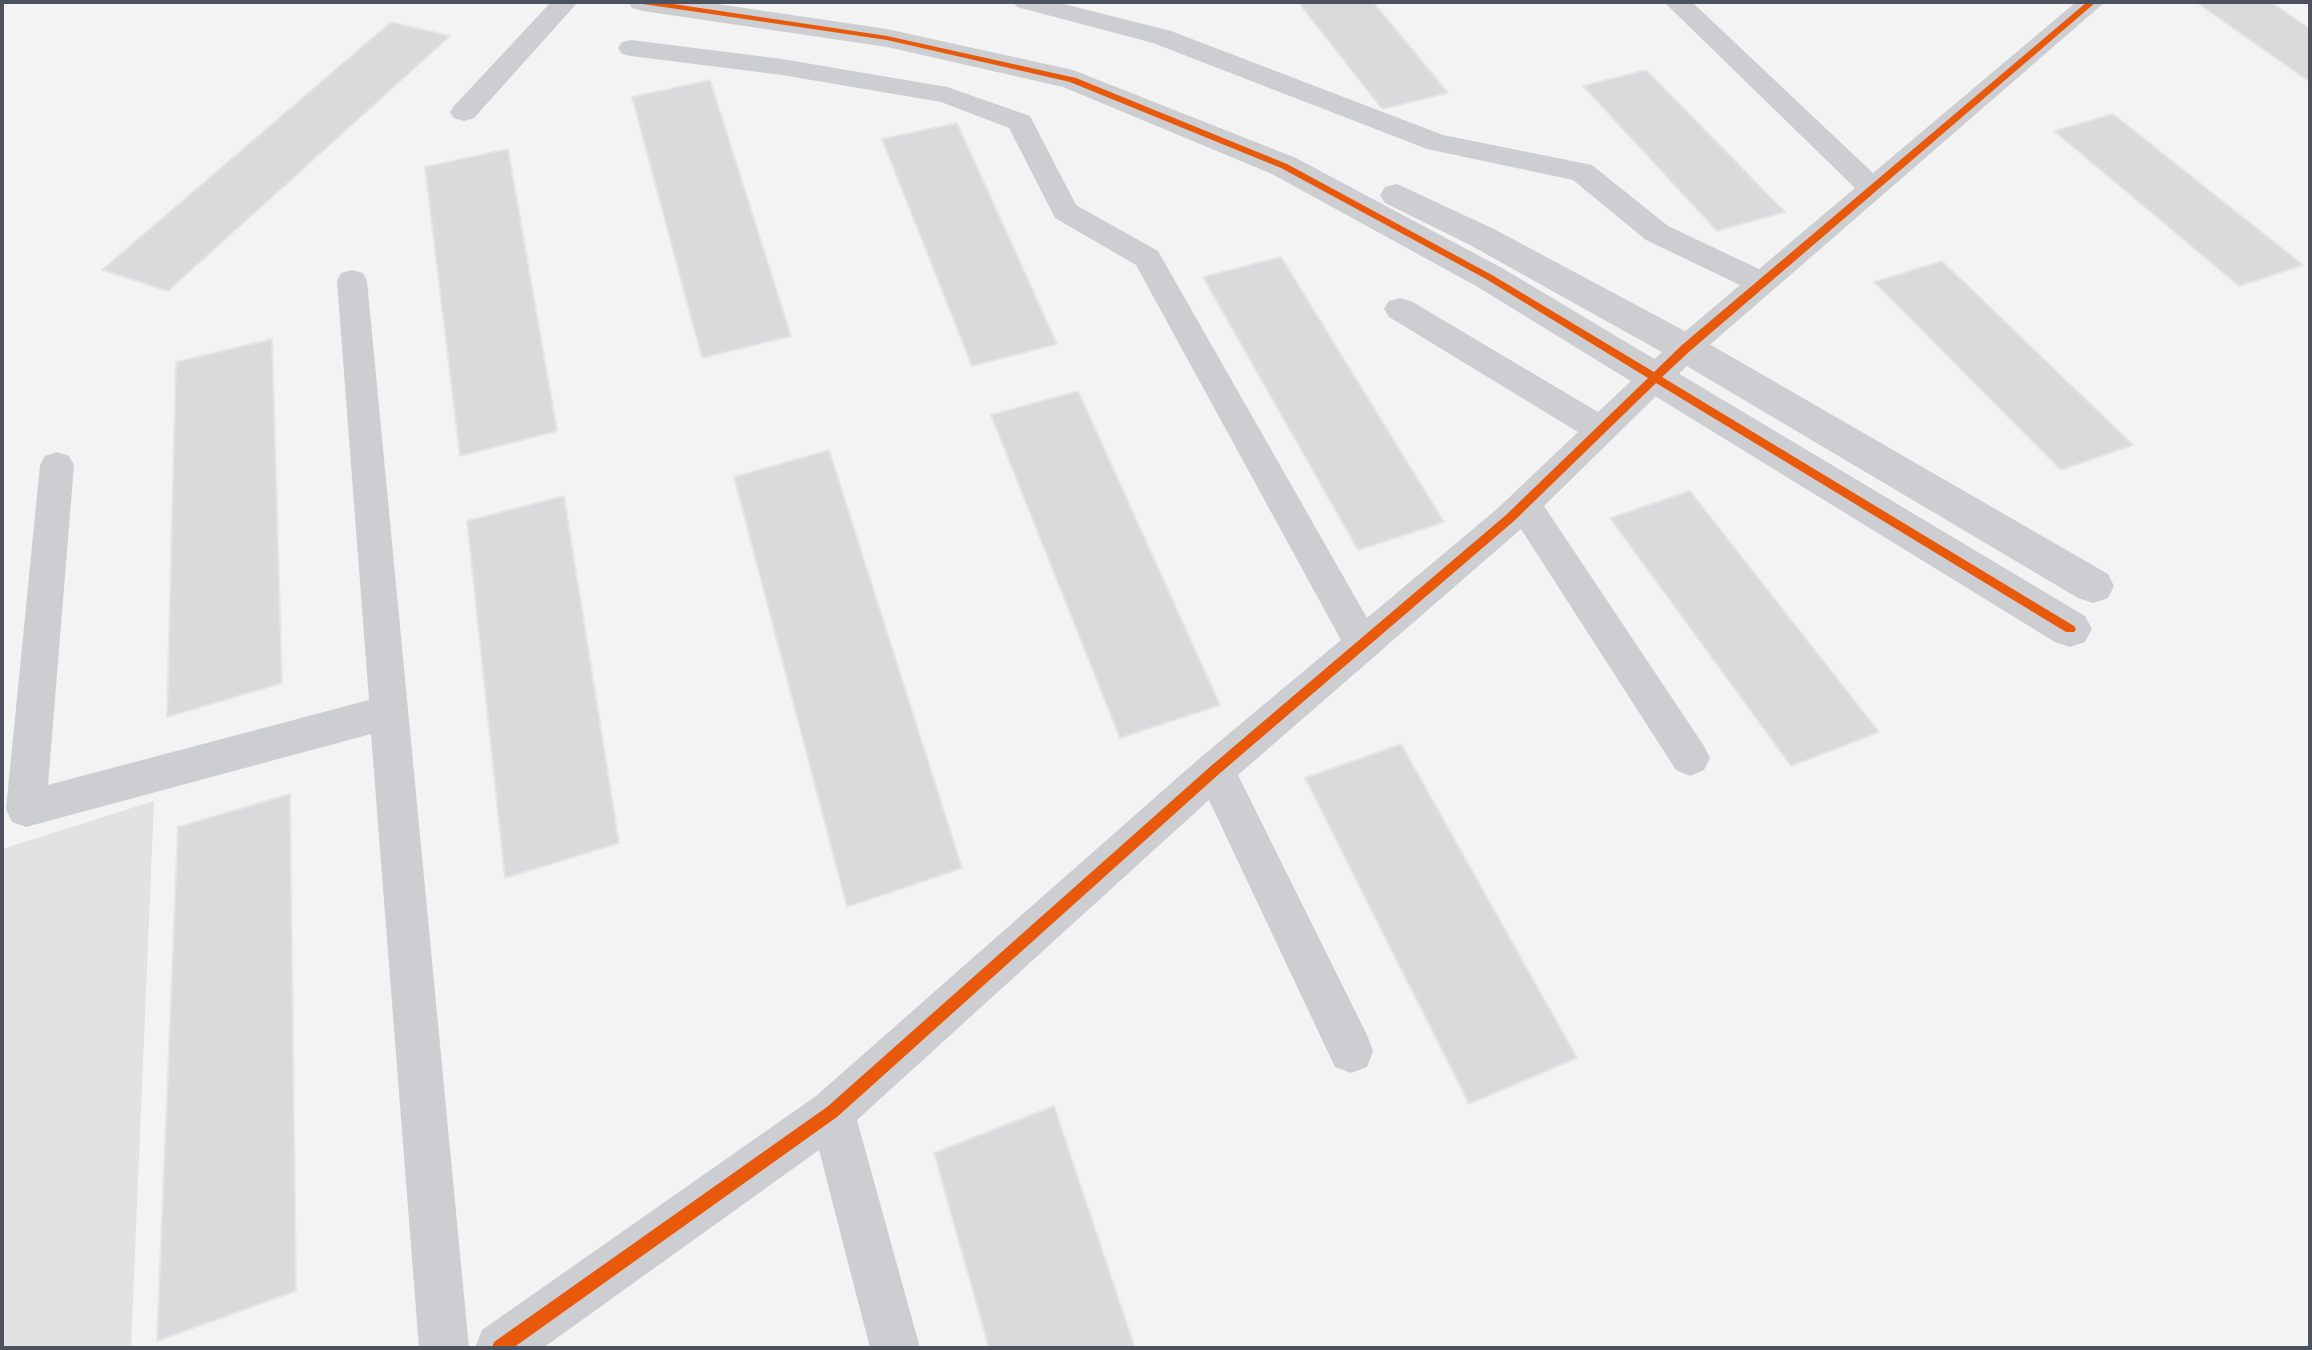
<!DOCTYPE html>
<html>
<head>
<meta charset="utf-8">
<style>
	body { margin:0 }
	#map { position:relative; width:2312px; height:1350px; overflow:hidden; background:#f4f3f3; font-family:"IBM Plex Sans",sans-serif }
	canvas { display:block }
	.frame { position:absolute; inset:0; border:4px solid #4c535e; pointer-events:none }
</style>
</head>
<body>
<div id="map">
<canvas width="2312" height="1350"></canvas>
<div class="frame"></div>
</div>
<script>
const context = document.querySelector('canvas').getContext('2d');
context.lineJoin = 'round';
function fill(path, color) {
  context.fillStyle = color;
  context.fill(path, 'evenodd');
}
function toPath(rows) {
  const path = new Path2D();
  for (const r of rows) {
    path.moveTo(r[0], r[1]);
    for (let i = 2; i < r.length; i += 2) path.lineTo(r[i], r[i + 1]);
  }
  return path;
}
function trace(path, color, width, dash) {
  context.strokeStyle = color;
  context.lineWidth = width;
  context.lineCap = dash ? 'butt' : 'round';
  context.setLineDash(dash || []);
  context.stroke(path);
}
const education = toPath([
	[154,801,131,1348,2,1348,2,849]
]);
const building = toPath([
	[1298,2,1373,2,1448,93,1382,109,1298,2],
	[2196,2,2271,2,2310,29,2310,82,2196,2],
	[391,22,450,36,168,291,102,270,391,22],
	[1646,70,1785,212,1717,231,1583,86,1646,70],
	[710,80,791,336,702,358,632,97,710,80],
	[2113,114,2303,265,2239,286,2054,131,2113,114],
	[957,123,1057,344,972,366,882,139,957,123],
	[508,149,557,431,460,456,425,167,508,149],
	[1281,257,1444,522,1358,550,1203,277,1281,257],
	[1942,261,2133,445,2061,470,1874,282,1942,261],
	[272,339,282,683,167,717,176,362,272,339],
	[1078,391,1220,705,1120,738,991,415,1078,391],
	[829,450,962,868,847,907,734,477,829,450],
	[1690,491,1879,732,1791,766,1610,518,1690,491],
	[564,496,619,843,505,878,467,521,564,496],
	[1401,744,1577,1058,1469,1104,1305,778,1401,744],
	[290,794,296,1291,157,1341,178,827,290,794],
	[1054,1106,1135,1348,989,1348,934,1153,1054,1106]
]);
const minor = toPath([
	[551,2,578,2,474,118,464,121,454,118,450,112,454,106,551,2],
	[1013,2,1056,2,1171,31,1443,135,1592,165,1668,226,1759,269,1855,188,1664,2,1692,2,1873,173,2076,2,2105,2,1697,356,1544,506,1704,746,1710,758,1704,770,1690,776,1676,770,1521,529,1238,775,1367,1035,1373,1051,1367,1067,1351,1073,1335,1067,1209,800,857,1120,920,1348,870,1348,819,1150,543,1348,475,1348,482,1330,816,1096,1201,757,1341,640,1136,265,1055,218,1009,128,941,102,782,75,631,56,622,54,618,48,622,42,631,40,782,59,947,87,1030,116,1076,205,1158,251,1367,618,1498,508,1578,432,1389,317,1384,309,1389,301,1400,298,1411,301,1598,412,1675,340,1740,285,1646,240,1573,180,1427,149,1153,43,1017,7,1013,2],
	[352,270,363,273,367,281,469,1348,419,1348,371,734,26,827,12,822,6,809,40,465,45,456,57,452,69,456,74,465,48,785,369,700,337,281,341,273,352,270]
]);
const tertiary = toPath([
	[628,2,704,2,887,29,1073,70,1296,158,1502,268,2085,616,2092,629,2085,642,2070,647,2055,642,1476,286,1272,174,1063,87,887,47,643,11,632,8,628,2],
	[1397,184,1494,229,1711,345,2108,574,2114,586,2108,598,2093,603,2078,598,1685,365,1470,245,1385,203,1380,195,1385,187,1397,184]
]);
const cycleway = toPath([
	[639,2,660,2,887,36,1076,78,1287,164,1492,275,1654,372,1682,345,2087,2,2096,2,1690,351,1662,377,2074,626,2076,629,2074,632,2066,632,1656,383,1514,521,1219,774,837,1117,513,1348,492,1348,494,1342,827,1107,1211,766,1506,515,1648,378,1486,279,1281,168,1070,82,887,40,643,4,639,2]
]);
fill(education, '#e2e2e3');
fill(building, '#dadadc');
trace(building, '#e5e5e6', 2);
fill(minor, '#cdced1');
fill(tertiary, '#cdced1');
fill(cycleway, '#e8590c');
</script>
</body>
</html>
